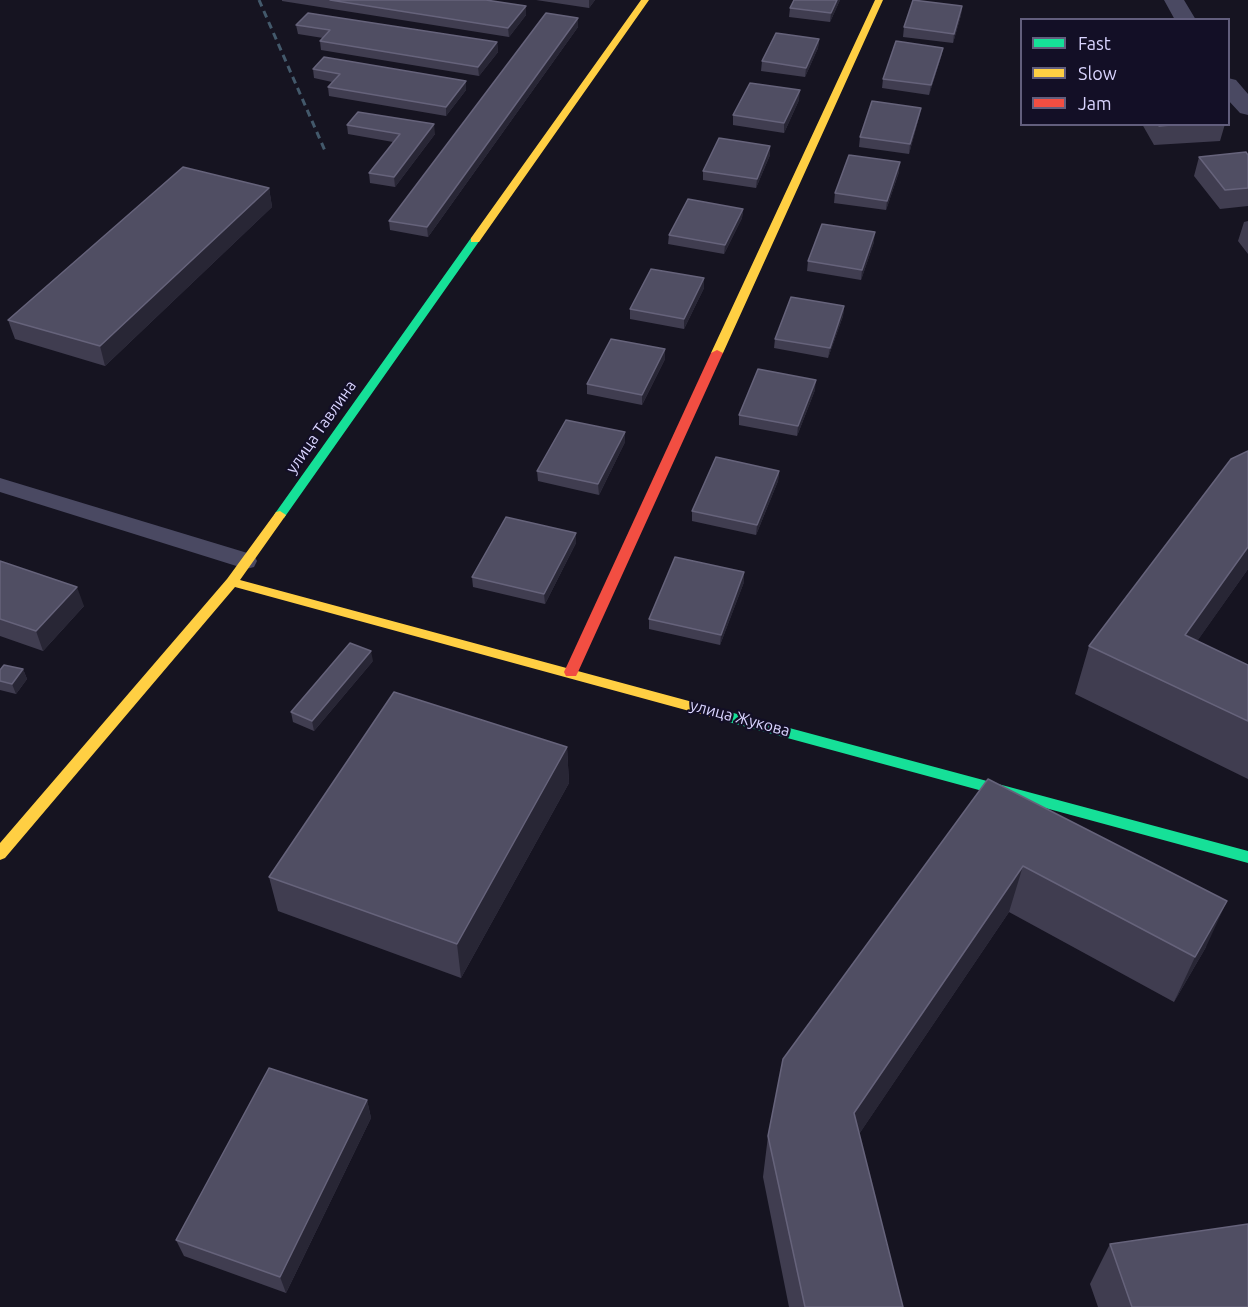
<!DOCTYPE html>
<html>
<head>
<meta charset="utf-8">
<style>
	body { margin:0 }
	#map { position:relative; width:1248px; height:1307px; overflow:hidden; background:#161421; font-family:Ubuntu,sans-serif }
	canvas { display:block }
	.legend { position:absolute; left:1020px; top:18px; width:210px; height:108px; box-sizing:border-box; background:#130f26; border:2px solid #625e7d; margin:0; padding:8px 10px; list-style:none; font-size:18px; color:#d9d4ff }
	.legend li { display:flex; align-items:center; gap:12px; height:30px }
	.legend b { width:30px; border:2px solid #625e7d }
</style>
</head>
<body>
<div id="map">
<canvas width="1248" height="1307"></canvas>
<ul class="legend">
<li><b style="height:8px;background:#16e098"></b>Fast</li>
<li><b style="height:8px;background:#ffcf43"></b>Slow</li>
<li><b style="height:8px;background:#f24e42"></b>Jam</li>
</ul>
</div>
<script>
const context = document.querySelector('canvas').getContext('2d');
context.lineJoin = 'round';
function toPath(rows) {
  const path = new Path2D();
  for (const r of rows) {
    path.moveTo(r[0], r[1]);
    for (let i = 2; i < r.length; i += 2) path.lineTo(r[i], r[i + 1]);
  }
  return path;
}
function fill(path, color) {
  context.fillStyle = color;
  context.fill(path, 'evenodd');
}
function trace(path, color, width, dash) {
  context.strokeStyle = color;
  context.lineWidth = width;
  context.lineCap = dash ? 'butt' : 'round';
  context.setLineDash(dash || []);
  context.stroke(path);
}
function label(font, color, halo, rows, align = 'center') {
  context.font = font + ' Ubuntu,sans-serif';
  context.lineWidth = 4.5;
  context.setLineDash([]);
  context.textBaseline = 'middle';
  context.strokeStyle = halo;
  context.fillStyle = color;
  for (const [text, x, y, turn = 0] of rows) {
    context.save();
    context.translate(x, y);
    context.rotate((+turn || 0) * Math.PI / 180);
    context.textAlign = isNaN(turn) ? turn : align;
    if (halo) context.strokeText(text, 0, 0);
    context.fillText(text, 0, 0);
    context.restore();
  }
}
const lane = toPath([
	[0,478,254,555,257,561,254,567,246,569,0,492,0,478]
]);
const street = toPath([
	[1164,0,1184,0,1196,20,1175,20,1164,0],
	[1228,78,1236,80,1248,94,1248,115,1240,113,1228,100,1228,78]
]);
const fast = toPath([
	[475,237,480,240,284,518,276,518,274,515,276,512,471,238,475,237],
	[726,711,1248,851,1248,863,721,720,719,716,721,712,726,711]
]);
const slow = toPath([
	[641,0,649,0,479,242,471,242,471,238,641,0],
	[875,0,883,0,723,353,717,356,713,355,711,353,875,0],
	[280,511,286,515,240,580,726,711,731,712,733,716,731,720,726,721,235,587,5,858,0,860,0,843,227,579,276,512,280,511]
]);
const jam = toPath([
	[717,350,723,353,578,672,576,676,566,676,564,672,711,353,717,350]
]);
const rail = toPath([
	[259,0,326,153]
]);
const wall = toPath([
	[282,0,486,0,526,15,509,37,282,1],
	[536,0,595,0,589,8],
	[840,0,830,22,789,17,790,8],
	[962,6,961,15,953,43,903,37,904,27],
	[578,18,578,27,428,237,390,230,389,221],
	[296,25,497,42,498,52,479,76,321,50,320,41,323,38,298,34],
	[819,39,818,48,805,77,761,71,762,61],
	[943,48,941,57,929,95,882,88,883,79],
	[313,69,466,90,446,116,329,96,328,87,332,82,314,78],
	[799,100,784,133,733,125,733,115],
	[921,108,919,117,909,154,859,147,860,137],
	[1142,124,1225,124,1220,141,1154,145],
	[347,125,435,134,395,187,370,183,369,173,393,142,348,134],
	[770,146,770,155,756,188,703,180,703,171],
	[1248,155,1248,206,1220,209,1194,176,1199,157],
	[899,172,886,210,834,203,835,193],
	[269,188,272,207,105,366,15,339,8,320],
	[743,209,742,218,724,254,668,244,669,235],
	[1248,221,1248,254,1238,241,1244,222],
	[874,242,861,280,807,271,808,261],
	[704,278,704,288,684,329,630,319,630,309],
	[844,306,843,316,828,358,774,348,775,339],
	[665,359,642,405,587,394,587,384],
	[815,390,797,436,739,425,739,415],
	[625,442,599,495,538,481,537,471],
	[1248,451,1248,569,1197,641,1248,665,1248,779,1075,694,1089,646],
	[779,471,778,481,756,535,692,521,692,511],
	[576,543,545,604,473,587,472,577],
	[0,561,84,606,43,651,0,636],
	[744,582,720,645,649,629,649,619],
	[373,661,314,731,293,722,291,712],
	[23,669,27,679,16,694,0,690,0,670],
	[567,747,569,783,461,978,278,911,269,877],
	[988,779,1206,947,1174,1002,1009,912,859,1134,903,1307,789,1307,763,1177,768,1136],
	[367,1100,371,1118,286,1293,184,1256,176,1240],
	[1110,1244,1248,1307,1098,1307,1090,1284]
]);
const shadedWall = toPath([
	[589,0,595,0,589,8],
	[837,0,840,0,830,22,831,13],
	[526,6,526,15,509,37,508,28],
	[962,6,961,15,953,43,954,34],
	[578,18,578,27,428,237,427,227],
	[819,39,818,48,805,77,806,68],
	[497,42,498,52,479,76,478,67],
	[943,48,941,57,929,95,931,85],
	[466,81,466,90,446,116,446,107],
	[800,90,799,100,784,133,784,123],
	[921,108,919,117,909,154,910,144],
	[434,124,435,134,395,187,394,177],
	[770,146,770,155,756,188,757,179],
	[900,162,899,172,886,210,887,201],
	[269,188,272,207,105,366,100,346],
	[743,209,742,218,724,254,725,245],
	[875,232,874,242,861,280,862,270],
	[704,278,704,288,684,329,684,319],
	[844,306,843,316,828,358,830,348],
	[665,349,665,359,642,405,642,395],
	[816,380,815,390,797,436,798,426],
	[625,432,625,442,599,495,598,484],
	[779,471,778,481,756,535,757,525],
	[576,533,576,543,545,604,544,594],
	[1248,547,1248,569,1167,684,1185,635],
	[744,572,744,582,720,645,721,635],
	[77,587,84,606,43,651,36,631],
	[371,651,373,661,314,731,312,721],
	[23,669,27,679,16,694,12,684],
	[567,747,569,783,461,978,457,944],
	[1023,866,1009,912,845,1155,854,1113],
	[1227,901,1206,947,1174,1002,1195,957],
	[367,1100,371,1118,286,1293,280,1277]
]);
const building = toPath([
	[330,0,486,0,526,6,508,28,330,0],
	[794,0,837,0,831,13,790,8,794,0],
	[913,0,962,6,954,34,904,27,913,0],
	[308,13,497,42,478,67,320,41,330,30,296,25,308,13],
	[546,13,578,18,427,227,389,221,546,13],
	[776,33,819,39,806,68,762,61,776,33],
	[896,41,943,48,931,85,883,79,896,41],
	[324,57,466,81,446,107,328,87,340,74,313,69,324,57],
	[750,83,800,90,784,123,733,115,750,83],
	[872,101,921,108,910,144,860,137,872,101],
	[358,112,434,124,394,177,369,173,400,134,347,125,358,112],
	[1158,124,1183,124,1159,126,1158,124],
	[719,138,770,146,757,179,703,171,719,138],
	[1246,152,1248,155,1248,188,1225,190,1199,157,1246,152],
	[849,155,900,162,887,201,835,193,849,155],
	[183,167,269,188,100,346,8,320,183,167],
	[688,199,743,209,725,245,669,235,688,199],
	[822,224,875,232,862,270,808,261,822,224],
	[651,269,704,278,684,319,630,309,651,269],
	[791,297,844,306,830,348,775,339,791,297],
	[611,339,665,349,642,395,587,384,611,339],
	[758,369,816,380,798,426,739,415,758,369],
	[566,420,625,432,598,484,537,471,566,420],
	[1248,451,1248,547,1185,635,1248,665,1248,721,1089,646,1231,459,1248,451],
	[716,457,779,471,757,525,692,511,716,457],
	[506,517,576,533,544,594,472,577,506,517],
	[675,557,744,572,721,635,649,619,675,557],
	[0,561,77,587,36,631,0,619,0,561],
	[350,643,371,651,312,721,291,712,350,643],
	[4,665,23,669,12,684,0,681,0,670,4,665],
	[394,692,567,747,457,944,269,877,394,692],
	[988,779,1227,901,1195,957,1023,866,854,1113,903,1307,805,1307,768,1136,783,1059,988,779],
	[269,1068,367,1100,280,1277,176,1240,269,1068],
	[1248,1224,1248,1307,1132,1307,1110,1244,1248,1224]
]);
const streetNames = [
	["улица Тавлина",321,427,-55],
	["улица Жукова",740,718,15]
];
fill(lane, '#4a4962');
fill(street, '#4a4962');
fill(fast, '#16e098');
fill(slow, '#ffcf43');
fill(jam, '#f24e42');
trace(rail, '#43596b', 3, [7, 5]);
fill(wall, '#403d50');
fill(shadedWall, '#282635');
fill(building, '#504e63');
trace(building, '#66637b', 1.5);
label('16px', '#d9d4ff', '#130f26', streetNames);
</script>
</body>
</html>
